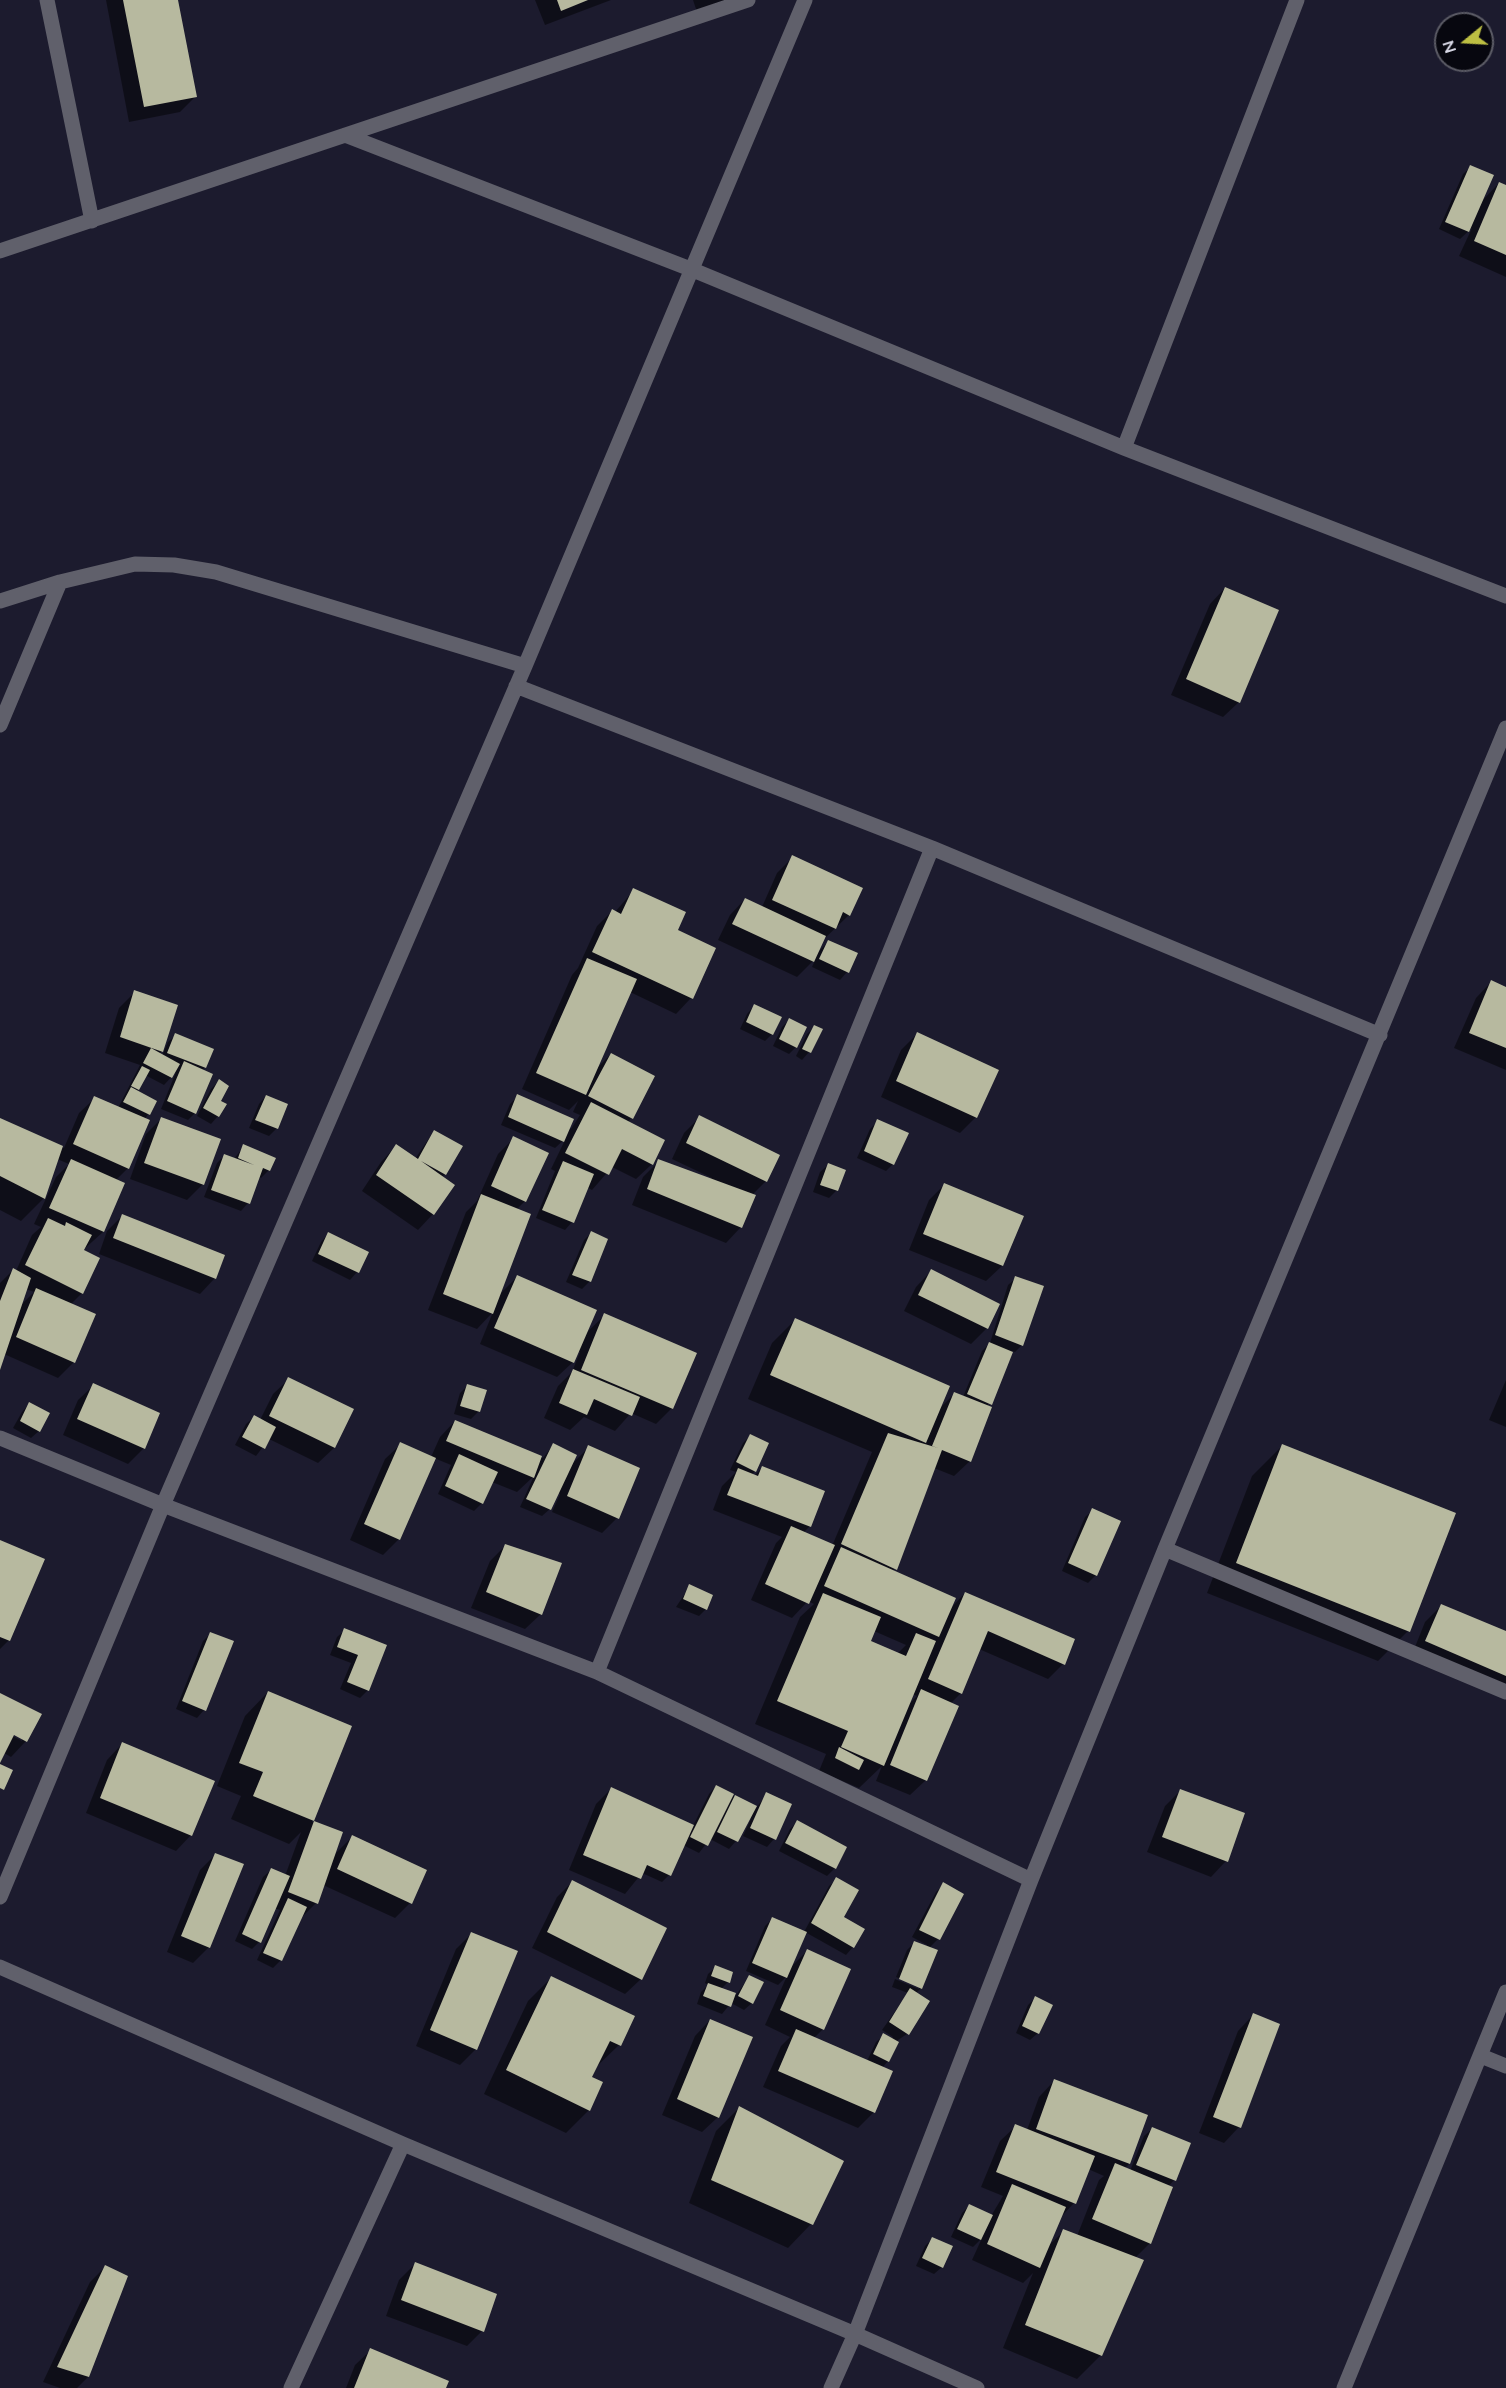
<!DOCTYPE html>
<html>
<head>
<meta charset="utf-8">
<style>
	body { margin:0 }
	#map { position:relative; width:1506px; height:2388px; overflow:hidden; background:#1c1b2e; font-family:Lato,sans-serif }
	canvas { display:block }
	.north { position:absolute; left:1434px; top:12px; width:60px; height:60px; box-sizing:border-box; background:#07070f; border:2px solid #5c5c66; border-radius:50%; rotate:252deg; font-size:16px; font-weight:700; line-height:24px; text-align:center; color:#dbdbe9 }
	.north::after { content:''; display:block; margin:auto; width:21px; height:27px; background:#bdbf43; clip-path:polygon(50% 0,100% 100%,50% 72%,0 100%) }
</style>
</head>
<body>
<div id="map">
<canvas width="1506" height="2388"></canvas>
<div class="north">N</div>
</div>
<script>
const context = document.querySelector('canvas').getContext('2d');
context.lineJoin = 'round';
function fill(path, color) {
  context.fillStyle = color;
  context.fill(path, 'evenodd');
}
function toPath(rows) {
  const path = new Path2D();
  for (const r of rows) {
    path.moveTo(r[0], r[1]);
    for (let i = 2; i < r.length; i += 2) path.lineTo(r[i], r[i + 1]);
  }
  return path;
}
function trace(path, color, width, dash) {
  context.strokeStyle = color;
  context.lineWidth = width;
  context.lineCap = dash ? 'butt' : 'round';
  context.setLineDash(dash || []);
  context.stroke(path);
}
const shadow = toPath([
	[106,0,176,0,196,96,180,112,129,122],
	[535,0,611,0,545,25],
	[693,0,738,0,699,18],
	[1471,167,1481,202,1499,183,1506,186,1506,277,1459,256,1472,228,1460,239,1439,229,1463,174],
	[1225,588,1239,702,1223,717,1171,695,1210,604],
	[793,857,849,915,822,941,817,953,829,941,847,972,840,980,812,967,816,958,797,977,718,940,730,915,745,899,762,907,777,873],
	[634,890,676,931,691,998,676,1014,630,992,596,1069,611,1054,653,1077,628,1123,652,1164,636,1179,612,1167,592,1190,587,1187,572,1222,565,1230,536,1218,555,1171,551,1169,566,1138,555,1148,501,1125,510,1104,518,1096,571,1129,580,1115,573,1112,578,1101,569,1110,522,1089,572,975,578,968,597,926,612,911,615,912],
	[1491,982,1506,988,1506,1070,1454,1048,1476,998],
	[135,992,162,1051,159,1054,162,1056,168,1042,176,1035,205,1067,202,1071,195,1113,188,1120,161,1109,176,1072,164,1085,145,1075,137,1092,155,1102,145,1119,128,1168,116,1180,123,1183,103,1232,82,1251,82,1293,71,1304,74,1362,58,1378,4,1354,0,1365,0,1283,13,1270,16,1271,32,1235,41,1227,34,1224,56,1177,69,1164,57,1159,45,1197,21,1221,0,1210,0,1120,64,1148,79,1113,95,1098,118,1108,140,1065,105,1053,119,1008],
	[26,1289,34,1292,20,1306],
	[754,1006,772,1034,765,1041,740,1029,747,1014],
	[789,1020,796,1047,789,1054,773,1046,782,1027],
	[814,1027,809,1052,802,1060,796,1056,807,1034],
	[917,1034,976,1117,960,1133,881,1097,901,1050],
	[219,1081,218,1116,211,1124,197,1116,211,1089],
	[266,1096,286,1105,276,1129,269,1136,249,1128,259,1104],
	[700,1117,778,1155,766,1181,752,1195,741,1227,726,1243,632,1205,643,1177,659,1161,709,1181,712,1178,672,1159,684,1133],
	[161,1119,203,1184,187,1200,130,1179,146,1134],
	[878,1121,893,1164,886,1171,857,1158,870,1129],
	[434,1131,445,1174,442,1177,433,1214,418,1230,362,1191,381,1162,396,1146,415,1159],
	[514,1138,525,1201,516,1210,499,1295,517,1277,584,1335,605,1315,672,1408,656,1424,631,1413,615,1431,584,1417,570,1430,544,1418,558,1386,572,1372,580,1352,578,1351,573,1362,557,1377,480,1344,493,1312,477,1329,428,1310,466,1212,477,1201,498,1154],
	[244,1146,269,1170,261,1178,258,1176,248,1203,241,1211,204,1197,217,1163,224,1156,234,1159],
	[828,1165,837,1190,829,1198,813,1192,820,1172],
	[944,1185,1022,1217,1002,1266,986,1281,909,1250,929,1200],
	[122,1216,215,1278,200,1294,99,1254,107,1231],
	[591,1233,607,1240,589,1282,582,1289,566,1282,584,1240],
	[328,1234,367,1252,357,1272,350,1280,312,1261,321,1242],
	[931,1271,998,1304,986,1329,971,1344,904,1311,916,1287],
	[1016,1278,1022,1345,1015,1352,1012,1351,987,1407,970,1461,954,1476,934,1468,893,1572,950,1609,965,1593,1063,1664,1048,1679,979,1649,961,1693,950,1704,926,1780,910,1795,876,1781,882,1766,859,1788,819,1771,826,1754,755,1724,800,1617,814,1604,808,1601,792,1618,751,1600,776,1543,782,1537,713,1510,722,1486,736,1472,730,1470,743,1443,750,1436,755,1471,751,1475,754,1476,762,1468,823,1492,809,1527,803,1533,832,1546,872,1452,748,1399,772,1343,795,1320,939,1409,954,1394,963,1397,982,1351,990,1343,1008,1285],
	[874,1631,906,1645,897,1654,869,1642],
	[912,1694,917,1696,907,1706],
	[289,1379,352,1410,334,1448,318,1463,269,1439,256,1456,235,1445,246,1424,254,1417,260,1420,273,1394],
	[1506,1380,1506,1427,1489,1420],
	[94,1385,144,1448,128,1464,63,1435,78,1400],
	[467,1386,479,1411,471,1419,454,1414,460,1393],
	[29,1404,39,1431,31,1438,13,1428,22,1412],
	[455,1421,543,1458,553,1445,571,1465,589,1447,617,1518,602,1533,552,1512,560,1494,558,1493,550,1509,542,1516,520,1507,534,1476,517,1492,492,1482,482,1503,474,1511,438,1494,451,1465,434,1458,399,1539,383,1555,350,1540,385,1459,401,1444,431,1457,440,1437],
	[1282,1446,1408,1631,1378,1661,1207,1593,1252,1476],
	[1093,1510,1119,1522,1096,1575,1088,1583,1062,1571,1085,1517],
	[0,1541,43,1560,9,1640,0,1649],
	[505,1546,541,1614,525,1629,471,1608,490,1561],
	[690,1586,706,1609,699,1616,676,1607],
	[1441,1606,1506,1633,1506,1698,1411,1657,1425,1622],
	[345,1630,385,1646,367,1691,360,1698,340,1689,351,1663,330,1655,337,1637],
	[211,1633,204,1710,197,1718,176,1709,203,1641],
	[268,1692,350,1727,312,1822,341,1833,333,1856,352,1837,410,1903,395,1918,323,1885,316,1903,301,1918,281,1960,273,1968,257,1960,280,1910,274,1908,259,1942,252,1949,235,1941,263,1877,271,1870,285,1876,301,1832,289,1844,231,1819,241,1796,217,1786,245,1716],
	[0,1695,26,1741,11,1757,4,1753,0,1760],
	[8,1731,22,1738,22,1741,7,1733],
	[122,1744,191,1835,176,1851,86,1813,107,1760],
	[716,1786,756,1808,767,1794,790,1805,774,1839,767,1847,743,1836,751,1819,749,1817,736,1841,729,1849,710,1839,699,1853,683,1845,669,1875,662,1882,642,1873,625,1894,569,1870,596,1804,612,1788,668,1813,665,1820,693,1826,709,1794],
	[1180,1791,1226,1861,1211,1877,1147,1852,1165,1806],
	[797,1822,845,1847,835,1868,827,1876,779,1851,790,1829],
	[216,1854,209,1947,193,1963,167,1952,200,1870],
	[837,1879,842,1917,853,1947,846,1955,805,1932,790,1968,807,1951,823,2029,814,2038,867,2061,876,2042,884,2035,892,2039,893,2037,882,2030,908,1993,892,1987,895,1979,919,1989,919,1986,896,1977,907,1950,915,1942,926,1947,927,1945,912,1937,936,1892,944,1884,962,1894,938,1939,929,1948,921,1988,915,1994,907,2034,898,2040,888,2061,882,2068,874,2112,858,2128,763,2087,781,2046,790,2037,765,2025,787,1976,778,1985,746,1971,765,1926,772,1919,804,1932,829,1886],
	[572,1882,641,1979,625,1994,532,1948,557,1897],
	[471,1934,476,2049,460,2065,416,2046,456,1949],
	[716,1967,728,1982,721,1989,736,1995,750,1976,752,2003,744,2010,731,2003,722,2014,697,2004,701,1992,708,1985,705,1983,708,1974],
	[551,1978,619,2045,595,2068,590,2078,589,2110,566,2133,484,2094,528,2001],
	[1035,1998,1038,2033,1030,2040,1016,2033,1028,2005],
	[1253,2015,1239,2127,1224,2143,1199,2133,1238,2031],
	[710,2020,718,2117,702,2132,662,2115,695,2036],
	[1054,2081,1129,2164,1124,2169,1130,2171,1144,2136,1152,2129,1174,2180,1168,2187,1150,2243,1135,2258,1142,2261,1101,2355,1077,2379,1003,2348,1033,2273,1023,2283,972,2260,982,2238,973,2247,951,2237,962,2213,970,2205,991,2216,1003,2196,981,2187,1000,2141,1016,2126,1027,2130,1039,2097],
	[1088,2169,1104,2176,1099,2180,1077,2236,1064,2231,1047,2247,1060,2218,1074,2203],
	[739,2108,842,2161,811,2224,788,2248,689,2203,716,2131],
	[932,2239,942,2267,934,2274,916,2266,925,2246],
	[415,2264,482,2331,467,2346,386,2316,399,2280],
	[105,2267,126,2277,88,2377,77,2388,60,2388,43,2382,90,2282],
	[371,2350,445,2388,346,2388,355,2365]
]);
const building = toPath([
	[123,0,178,0,197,97,144,107],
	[557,0,588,0,561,11],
	[1470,165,1494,175,1469,232,1445,222],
	[1499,182,1506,185,1506,255,1474,241],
	[1225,587,1279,610,1240,703,1186,679],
	[792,855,863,888,850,916,843,912,836,929,772,900],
	[633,888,686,912,678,930,716,948,693,999,592,952,612,909,621,914],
	[745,898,826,936,814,962,732,924],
	[828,940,858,953,849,973,819,959],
	[587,958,637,979,586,1095,536,1073],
	[1491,980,1506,987,1506,1048,1469,1033],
	[134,990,178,1005,163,1052,120,1037],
	[754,1004,782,1017,773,1035,746,1022],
	[789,1018,807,1027,797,1048,779,1039],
	[814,1025,823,1029,811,1053,802,1049],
	[917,1032,999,1070,977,1118,896,1081],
	[175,1033,214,1049,206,1068,167,1053],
	[151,1048,180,1064,172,1078,143,1063],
	[611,1053,655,1076,633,1119,588,1096],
	[184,1061,213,1074,196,1114,167,1101],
	[142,1066,150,1070,139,1090,131,1086],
	[219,1079,229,1086,221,1101,227,1104,219,1117,203,1108],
	[131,1087,157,1101,150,1115,123,1102],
	[517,1094,574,1119,564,1142,508,1117],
	[266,1095,288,1104,278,1129,255,1120],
	[94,1096,150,1120,129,1169,73,1144],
	[591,1102,665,1140,653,1165,622,1149,609,1175,565,1153],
	[699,1115,780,1155,767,1182,686,1143],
	[161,1117,221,1139,204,1185,144,1163],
	[0,1118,63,1146,45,1199,0,1176],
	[877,1119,909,1133,894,1165,864,1151],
	[434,1130,463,1146,446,1175,421,1161,455,1185,434,1215,376,1175,396,1144,418,1159],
	[513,1136,549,1153,526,1202,491,1186],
	[243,1144,276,1158,270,1171,263,1168,250,1204,211,1190,224,1154,254,1165,238,1158],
	[71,1159,125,1183,104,1232,49,1208],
	[658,1159,756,1195,742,1228,647,1189],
	[563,1161,594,1174,574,1223,542,1210],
	[828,1163,846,1170,838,1191,820,1185],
	[944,1183,1024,1216,1003,1266,923,1234],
	[481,1194,531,1214,493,1314,443,1294],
	[122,1214,225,1255,216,1279,113,1238],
	[48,1218,65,1226,66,1222,92,1235,84,1250,100,1258,83,1294,25,1265],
	[591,1231,608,1239,591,1282,572,1275],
	[328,1232,369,1252,359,1273,318,1254],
	[13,1268,31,1278,0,1370,0,1301],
	[931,1269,1000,1304,988,1329,918,1295],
	[517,1275,597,1310,574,1363,494,1328],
	[1015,1276,1044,1286,1023,1346,995,1335],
	[36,1288,96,1314,75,1363,16,1337],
	[604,1313,697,1353,673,1409,581,1370],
	[795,1318,950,1386,926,1443,770,1375],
	[989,1342,1013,1352,992,1405,967,1394],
	[573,1369,640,1397,632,1416,594,1399,587,1415,559,1403],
	[288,1377,354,1409,335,1448,269,1416],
	[93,1383,160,1413,145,1449,77,1419],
	[467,1384,487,1390,480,1412,460,1406],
	[954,1392,992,1407,971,1462,942,1450,897,1570,841,1544,888,1433,938,1448,932,1446],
	[29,1402,50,1413,40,1432,20,1421],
	[254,1415,276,1427,265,1449,242,1437],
	[455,1420,542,1456,534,1478,446,1441],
	[750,1434,769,1443,756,1472,736,1462],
	[400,1442,436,1458,400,1540,364,1524],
	[553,1443,577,1455,551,1510,526,1499],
	[1282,1444,1456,1513,1410,1632,1236,1563],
	[588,1445,640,1468,619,1519,567,1496],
	[459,1454,498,1472,483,1504,445,1486],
	[762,1466,825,1491,811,1527,727,1495,738,1468,758,1476],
	[1092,1508,1121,1521,1097,1576,1068,1563],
	[791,1526,835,1545,809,1604,765,1584],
	[0,1540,45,1559,10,1641,0,1637],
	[505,1544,562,1563,542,1615,486,1592],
	[841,1547,956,1598,939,1637,824,1586],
	[689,1584,713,1595,707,1610,683,1599],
	[965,1592,1075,1639,1065,1665,988,1631,962,1694,928,1679],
	[823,1593,881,1617,871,1641,906,1656,916,1633,936,1641,884,1766,841,1747,848,1731,777,1701],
	[1441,1604,1506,1631,1506,1676,1425,1641],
	[344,1628,387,1645,369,1691,347,1682,358,1655,337,1647],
	[210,1632,234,1641,206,1711,182,1701],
	[921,1689,959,1706,927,1781,890,1765],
	[268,1691,352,1726,314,1821,253,1796,263,1772,239,1763],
	[0,1693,42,1714,27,1742,14,1735,0,1763],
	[122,1742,215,1781,192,1836,100,1798],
	[839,1747,864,1760,859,1770,835,1758],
	[0,1764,13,1770,4,1790,0,1788],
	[716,1785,734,1794,708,1846,690,1837],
	[611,1787,694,1825,671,1876,647,1865,641,1879,583,1855],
	[1180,1789,1245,1813,1228,1862,1162,1837],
	[766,1792,792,1804,776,1840,750,1828],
	[735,1795,757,1806,738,1842,717,1832],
	[797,1820,847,1847,836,1869,785,1843],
	[314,1821,343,1832,318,1904,288,1892],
	[352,1835,427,1870,412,1904,337,1869],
	[215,1853,244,1864,210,1948,181,1936],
	[271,1868,290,1876,261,1943,242,1934],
	[836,1877,859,1890,844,1917,865,1929,854,1948,811,1923],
	[572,1880,667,1928,642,1980,547,1932],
	[943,1882,964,1894,940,1940,919,1930],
	[288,1898,307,1907,282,1961,263,1953],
	[772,1917,807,1932,787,1978,752,1963],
	[471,1932,518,1951,477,2050,430,2030],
	[914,1941,938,1950,922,1989,899,1979],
	[807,1949,851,1969,824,2030,780,2010],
	[715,1965,733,1972,730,1983,711,1976],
	[749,1975,764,1982,753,2004,738,1996],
	[551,1976,635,2016,621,2046,610,2041,592,2077,603,2082,590,2111,506,2070],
	[708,1983,736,1993,731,2007,703,1996],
	[910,1988,930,2001,909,2035,889,2022],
	[1035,1996,1053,2005,1039,2034,1022,2026],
	[1253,2013,1280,2024,1241,2128,1213,2117],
	[710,2019,753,2037,719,2118,677,2099],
	[796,2029,893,2071,875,2113,778,2071],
	[883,2033,899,2042,889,2062,873,2054],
	[1054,2079,1148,2115,1130,2164,1036,2129],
	[739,2106,844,2161,813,2225,711,2180],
	[1015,2124,1095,2156,1076,2204,996,2172],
	[1152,2127,1191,2143,1176,2181,1136,2165],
	[1115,2163,1173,2187,1151,2244,1092,2219],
	[1012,2184,1066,2207,1040,2268,987,2244],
	[969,2204,993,2215,981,2240,957,2229],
	[1063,2229,1144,2260,1102,2356,1025,2325],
	[932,2237,953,2246,943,2268,922,2258],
	[415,2262,497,2294,484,2332,401,2300],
	[105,2265,128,2276,89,2377,57,2367],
	[370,2348,449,2381,446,2388,354,2388]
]);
const minor = toPath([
	[47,0,92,221],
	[345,135,693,270,1124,448,1506,596],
	[0,251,748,0],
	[1124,448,1297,0],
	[0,601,60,582,135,564,174,565,216,572,525,666],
	[516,686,932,848,1380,1035],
	[0,725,60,582],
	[0,1438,163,1505,597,1672,1031,1880],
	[1165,1549,1506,1692],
	[597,1672,932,848],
	[0,1897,163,1505,525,666,805,0],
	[0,1967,403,2144,855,2334,977,2388],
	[1481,2056,1506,2066],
	[291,2388,403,2144],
	[831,2388,855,2334,1031,1880,1165,1549,1506,728],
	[1344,2388,1506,1992]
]);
fill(shadow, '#0007');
fill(building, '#b7b99f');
trace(minor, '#60606b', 15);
</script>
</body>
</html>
